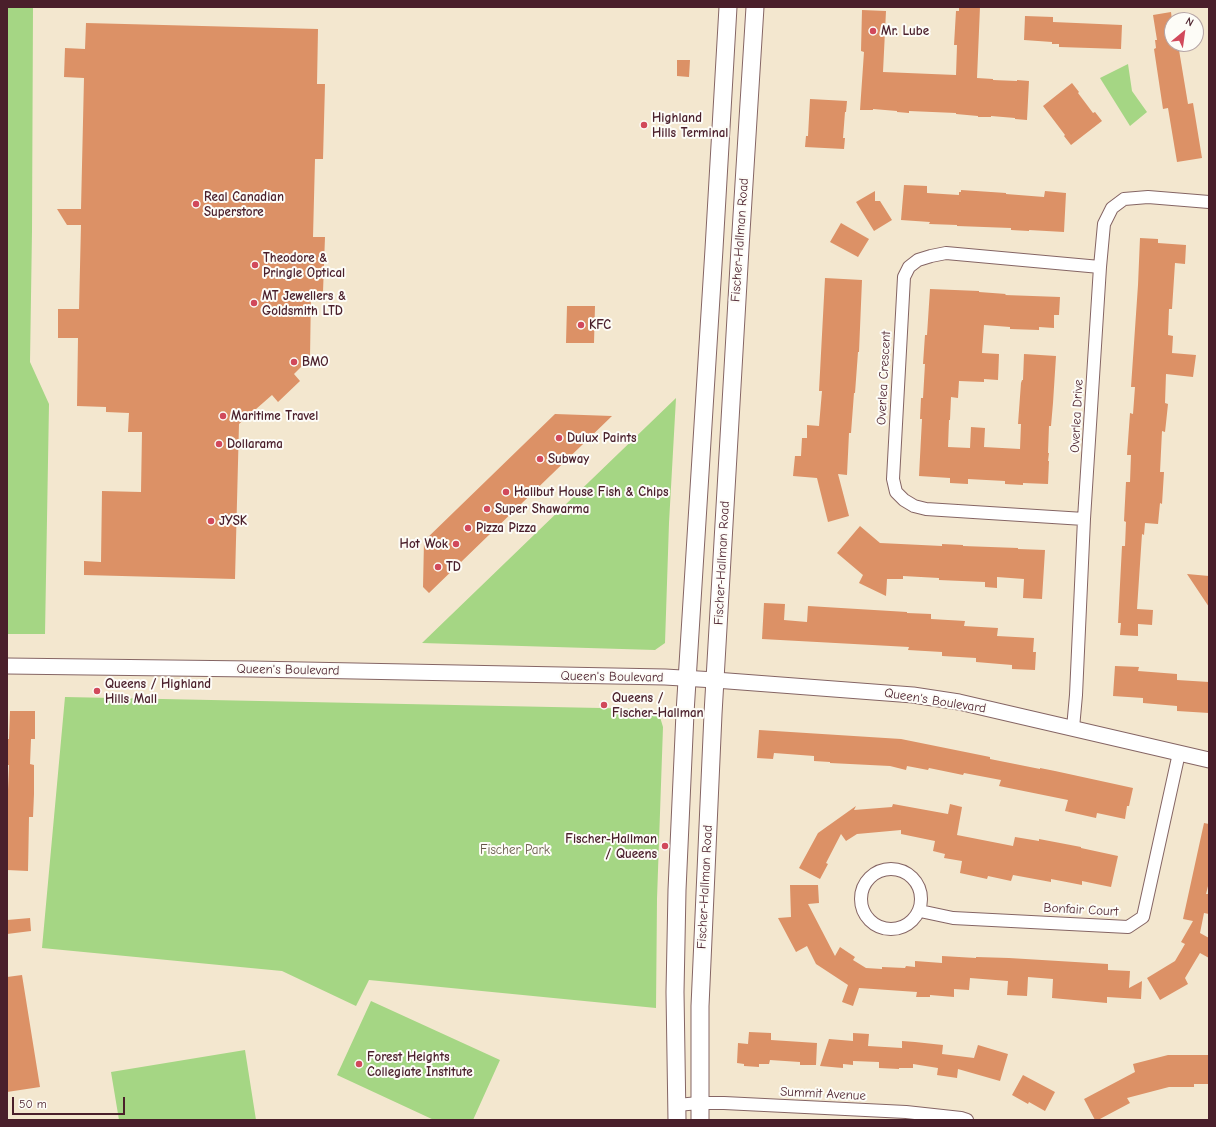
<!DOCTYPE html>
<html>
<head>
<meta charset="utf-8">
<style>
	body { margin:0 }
	#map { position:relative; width:1216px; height:1127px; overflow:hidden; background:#f3e7cf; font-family:"Comic Neue",sans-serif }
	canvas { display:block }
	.frame { position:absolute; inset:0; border:8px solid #4a1f2b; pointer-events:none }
	.north { position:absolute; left:1164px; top:12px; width:40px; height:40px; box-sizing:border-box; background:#fdfcf7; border:1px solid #b5a4a5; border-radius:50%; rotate:29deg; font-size:11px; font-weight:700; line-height:16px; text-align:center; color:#4a1f2b }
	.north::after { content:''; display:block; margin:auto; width:14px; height:18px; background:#d1495b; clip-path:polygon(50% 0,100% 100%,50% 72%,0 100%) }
	.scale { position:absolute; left:12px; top:1097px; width:113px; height:18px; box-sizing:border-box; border:2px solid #4a1f2b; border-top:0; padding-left:5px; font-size:12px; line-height:14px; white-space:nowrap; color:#4a1f2b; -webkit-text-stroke:3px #fdfcf7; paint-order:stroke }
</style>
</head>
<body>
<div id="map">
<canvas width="1216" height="1127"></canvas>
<div class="frame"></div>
<div class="north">N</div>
<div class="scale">50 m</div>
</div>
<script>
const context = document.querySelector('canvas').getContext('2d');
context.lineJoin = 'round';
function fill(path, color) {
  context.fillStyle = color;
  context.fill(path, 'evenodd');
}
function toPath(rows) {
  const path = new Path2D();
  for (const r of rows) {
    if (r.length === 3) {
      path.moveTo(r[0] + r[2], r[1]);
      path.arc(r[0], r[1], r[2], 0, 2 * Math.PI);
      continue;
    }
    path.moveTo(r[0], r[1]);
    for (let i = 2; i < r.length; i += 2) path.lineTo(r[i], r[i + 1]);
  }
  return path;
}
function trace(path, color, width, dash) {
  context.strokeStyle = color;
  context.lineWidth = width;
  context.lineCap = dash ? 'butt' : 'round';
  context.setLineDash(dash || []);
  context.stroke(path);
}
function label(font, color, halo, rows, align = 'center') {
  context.font = font + ' "Comic Neue",sans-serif';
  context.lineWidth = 4;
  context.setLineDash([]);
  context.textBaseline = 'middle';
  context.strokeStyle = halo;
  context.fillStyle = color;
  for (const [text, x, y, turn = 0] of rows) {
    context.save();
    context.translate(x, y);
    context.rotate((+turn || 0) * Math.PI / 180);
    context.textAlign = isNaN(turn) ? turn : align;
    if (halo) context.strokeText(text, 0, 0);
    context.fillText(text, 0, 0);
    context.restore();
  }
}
const green = toPath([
	[7,7,33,7,32,231,30,362,49,404,45,634,7,634],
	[1128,64,1132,91,1147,112,1130,126,1100,78],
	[676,398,669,523,665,643,655,650,422,643],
	[65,697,649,709,660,717,663,727,657,899,656,1008,369,980,356,1006,282,971,42,948],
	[371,1001,500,1060,473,1120,434,1120,337,1075],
	[245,1050,256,1120,119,1120,111,1072]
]);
const building = toPath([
	[959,7,980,7,977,78,993,79,993,80,1017,81,1017,80,1029,81,1027,120,1015,119,1015,118,991,116,991,117,978,117,978,116,956,114,956,113,909,111,909,113,897,112,897,111,873,109,873,110,860,110,864,52,861,51,862,10,886,11,883,72,956,75,957,45,954,45,956,11,959,11],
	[1171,12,1172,20,1172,44,1178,44,1188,104,1193,103,1202,158,1177,162,1168,108,1163,109,1154,49,1156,48,1155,40,1157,40,1153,15],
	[1025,16,1053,17,1053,22,1122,25,1121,49,1059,47,1059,44,1052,44,1052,42,1024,40],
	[86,23,318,29,317,84,325,84,323,159,315,159,313,237,325,237,323,292,311,291,310,358,294,374,300,381,278,402,272,395,239,424,235,579,84,575,84,561,101,562,102,491,141,492,142,432,128,432,129,413,106,412,106,407,77,406,78,338,58,338,58,309,79,309,81,225,67,225,57,209,81,209,84,78,64,77,65,48,85,49],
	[677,60,690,60,689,77,677,76],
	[1072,83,1079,92,1078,93,1093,113,1095,112,1102,121,1071,145,1064,136,1065,135,1043,106],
	[810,99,847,101,846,112,845,112,843,138,845,138,844,149,805,147,806,136,808,136],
	[904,185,927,186,927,193,959,195,959,192,961,192,961,190,1006,193,1006,194,1044,197,1045,191,1066,193,1064,232,1029,230,1029,231,1011,230,1011,228,957,226,957,225,929,224,930,222,901,220],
	[875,191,875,201,880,201,892,220,874,231,856,202],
	[841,223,869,239,858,257,830,242],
	[1140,238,1158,239,1158,243,1186,245,1185,264,1175,263,1172,309,1169,309,1168,335,1173,336,1172,353,1196,355,1193,377,1166,374,1165,403,1168,404,1166,423,1165,432,1162,431,1160,472,1164,472,1162,504,1160,503,1158,524,1145,523,1144,535,1142,534,1137,609,1153,610,1152,625,1138,624,1138,636,1120,635,1121,623,1118,623,1122,546,1125,546,1126,522,1124,521,1126,482,1130,482,1131,455,1127,455,1130,413,1133,414,1135,387,1131,387,1138,285],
	[825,278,862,280,859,352,858,352,855,393,854,393,851,433,849,433,847,475,838,474,849,516,828,522,817,478,793,476,795,456,801,456,802,438,807,438,807,425,819,426,822,391,819,391],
	[930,289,979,291,979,292,1006,294,1005,295,1060,297,1059,315,1054,315,1054,328,1039,327,1039,330,1010,329,1010,327,984,325,982,353,999,354,998,380,984,379,984,382,959,381,958,398,951,397,950,420,949,420,948,447,970,448,971,427,985,428,984,447,1020,449,1021,424,1018,424,1021,383,1022,380,1023,380,1024,354,1056,356,1053,403,1051,426,1049,426,1048,453,1049,453,1048,461,1049,461,1048,484,1023,483,1023,485,1005,484,1005,481,968,479,968,484,950,483,950,478,919,476,922,419,920,419,921,398,923,398,925,364,923,364,925,335,927,335],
	[567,306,595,306,594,343,566,343],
	[555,414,612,416,429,593,423,587,424,541],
	[860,526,880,543,942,546,942,544,963,545,963,546,1018,548,1018,549,1045,550,1042,599,1023,598,1024,579,997,577,997,588,985,587,985,582,939,580,939,578,903,576,903,579,887,579,886,596,859,583,863,575,837,553],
	[1187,574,1209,576,1209,607],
	[764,603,785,604,784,620,807,622,808,606,907,612,907,613,931,614,931,619,965,621,964,626,998,628,997,636,1034,638,1033,652,1036,652,1035,670,1012,669,1012,665,976,662,976,658,942,656,942,652,908,650,909,647,762,639],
	[1115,666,1139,667,1138,671,1177,674,1177,680,1209,682,1209,713,1177,711,1177,706,1143,703,1143,698,1113,696],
	[10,711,35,711,35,739,31,739,30,764,34,765,34,794,33,817,29,817,28,871,7,870,7,815,9,765,7,765,7,739,9,739],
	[759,730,901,739,990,757,990,759,1040,769,1040,768,1055,771,1133,788,1129,806,1127,806,1125,819,1097,813,1096,818,1065,811,1068,800,999,786,1001,780,964,773,963,775,929,768,928,770,907,766,906,770,890,766,830,763,830,762,814,761,814,756,774,753,773,759,757,758],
	[893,804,948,814,950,804,962,807,957,835,1013,846,1015,837,1039,841,1039,839,1081,847,1081,848,1118,856,1111,887,1082,881,1082,885,1051,879,1051,882,1013,875,1011,881,988,876,987,879,960,873,962,861,944,858,945,854,933,851,935,841,901,834,901,830,857,834,846,841,841,834,826,863,828,864,820,879,799,868,818,833,856,806,854,810,892,807],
	[1204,823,1209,824,1209,882,1206,894,1209,894,1209,914,1204,913,1200,933,1209,938,1209,958,1200,953,1185,978,1188,984,1160,1000,1147,978,1175,961,1185,944,1181,942,1193,921,1183,919],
	[790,885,818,885,819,903,808,904,835,956,840,947,855,957,853,960,866,968,882,969,882,967,905,968,906,966,915,967,915,961,942,963,942,956,976,958,976,957,1009,958,1108,964,1108,970,1130,971,1129,988,1142,981,1141,999,1107,997,1107,1003,1052,998,1053,979,1028,977,1027,996,1007,995,1008,981,970,978,969,990,954,989,954,997,930,995,930,997,916,997,917,992,859,988,853,1006,842,1002,848,985,816,964,807,946,796,952,778,918,791,917],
	[30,918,31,931,7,934,7,920],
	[22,975,40,1087,7,1092,7,977],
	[749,1032,771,1033,771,1040,817,1043,816,1065,800,1065,800,1062,770,1060,769,1064,759,1064,759,1067,744,1066,744,1064,737,1063,738,1043,748,1044],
	[853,1033,869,1034,868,1046,902,1048,902,1041,915,1042,943,1045,942,1054,974,1058,978,1045,1008,1054,1000,1081,958,1069,957,1078,937,1075,938,1068,913,1064,913,1068,899,1068,899,1069,879,1068,879,1062,853,1061,853,1065,843,1064,843,1068,820,1066,829,1039,853,1041],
	[1168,1055,1209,1055,1209,1084,1194,1084,1194,1087,1169,1087,1127,1098,1130,1103,1098,1120,1095,1120,1084,1099,1135,1072,1133,1064],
	[1023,1075,1055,1092,1045,1111,1029,1102,1028,1104,1012,1095]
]);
const minor = toPath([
	[1084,519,926,509,914,506,904,500,896,492,893,479,904,277,909,267,918,260,931,256,946,253,1100,267],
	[1073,728,1076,695,1084,519,1100,267,1104,224,1112,208,1124,199,1148,197,1209,202],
	[891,899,30],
	[920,911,953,918,1128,927,1143,917,1179,753],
	[677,1105,699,1103,724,1103,906,1112,961,1118,967,1120]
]);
const tertiary = toPath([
	[7,666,252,669,665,677,715,680,913,695,959,702,1209,760]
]);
const secondary = toPath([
	[677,1120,675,992,677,890,685,713,714,249,728,7],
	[700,1120,700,1006,713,714,740,248,755,7]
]);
const markers = [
	[873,31,4,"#d1495b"],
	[644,125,4,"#d1495b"],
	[196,204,4,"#d1495b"],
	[255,265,4,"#d1495b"],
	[254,303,4,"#d1495b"],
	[581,325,4,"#d1495b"],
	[294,362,4,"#d1495b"],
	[223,416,4,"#d1495b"],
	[559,438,4,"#d1495b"],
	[219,444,4,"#d1495b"],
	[540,459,4,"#d1495b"],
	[506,492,4,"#d1495b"],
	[487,509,4,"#d1495b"],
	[211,521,4,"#d1495b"],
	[468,528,4,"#d1495b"],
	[456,544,4,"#d1495b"],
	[438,567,4,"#d1495b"],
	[97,691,4,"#d1495b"],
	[604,705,4,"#d1495b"],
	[665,846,4,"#d1495b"],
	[359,1064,4,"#d1495b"]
];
const poiNames = [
	["Mr. Lube",881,31],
	["Highland",652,118],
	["Hills Terminal",652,133],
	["Real Canadian",204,197],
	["Superstore",204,212],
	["Theodore &",263,258],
	["Pringle Optical",263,273],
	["MT Jewellers &",262,296],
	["Goldsmith LTD",262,311],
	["KFC",589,325],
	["BMO",302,362],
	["Maritime Travel",231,416],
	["Dulux Paints",567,438],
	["Dollarama",227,444],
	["Subway",548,459],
	["Halibut House Fish & Chips",514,492],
	["Super Shawarma",495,509],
	["JYSK",219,521],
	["Pizza Pizza",476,528],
	["Hot Wok",448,544,"right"],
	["TD",446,567],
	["Queens / Highland",105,684],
	["Hills Mall",105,699],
	["Queens /",612,698],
	["Fischer-Hallman",612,713],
	["Fischer-Hallman",657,839,"right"],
	["/ Queens",657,854,"right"],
	["Forest Heights",367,1057],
	["Collegiate Institute",367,1072]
];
const streetNames = [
	["Fischer-Hallman Road",740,240,-86],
	["Overlea Crescent",884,378,-87],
	["Overlea Drive",1077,416,-87],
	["Fischer-Hallman Road",722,563,-87],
	["Queen's Boulevard",288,670,1],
	["Queen's Boulevard",612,677,1],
	["Queen's Boulevard",935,701,9],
	["Fischer-Hallman Road",705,887,-87],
	["Bonfair Court",1081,910,3],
	["Summit Avenue",823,1094,3]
];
const parkNames = [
	["Fischer Park",515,850]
];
fill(green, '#a5d684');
fill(building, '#dc9166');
trace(minor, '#856564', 14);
trace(tertiary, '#856564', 17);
trace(secondary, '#856564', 19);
trace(minor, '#fff', 12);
trace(tertiary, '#fff', 15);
trace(secondary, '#fff', 17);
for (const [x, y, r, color] of markers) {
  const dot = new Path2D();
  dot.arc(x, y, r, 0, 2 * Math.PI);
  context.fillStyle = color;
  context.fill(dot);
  trace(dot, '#fdfcf7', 1.5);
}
label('bold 13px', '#4a1f2b', '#fdfcf7', poiNames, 'left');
label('13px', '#4a1f2b', '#fdfcf7', streetNames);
label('13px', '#655646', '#fdfcf7', parkNames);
</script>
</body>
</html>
